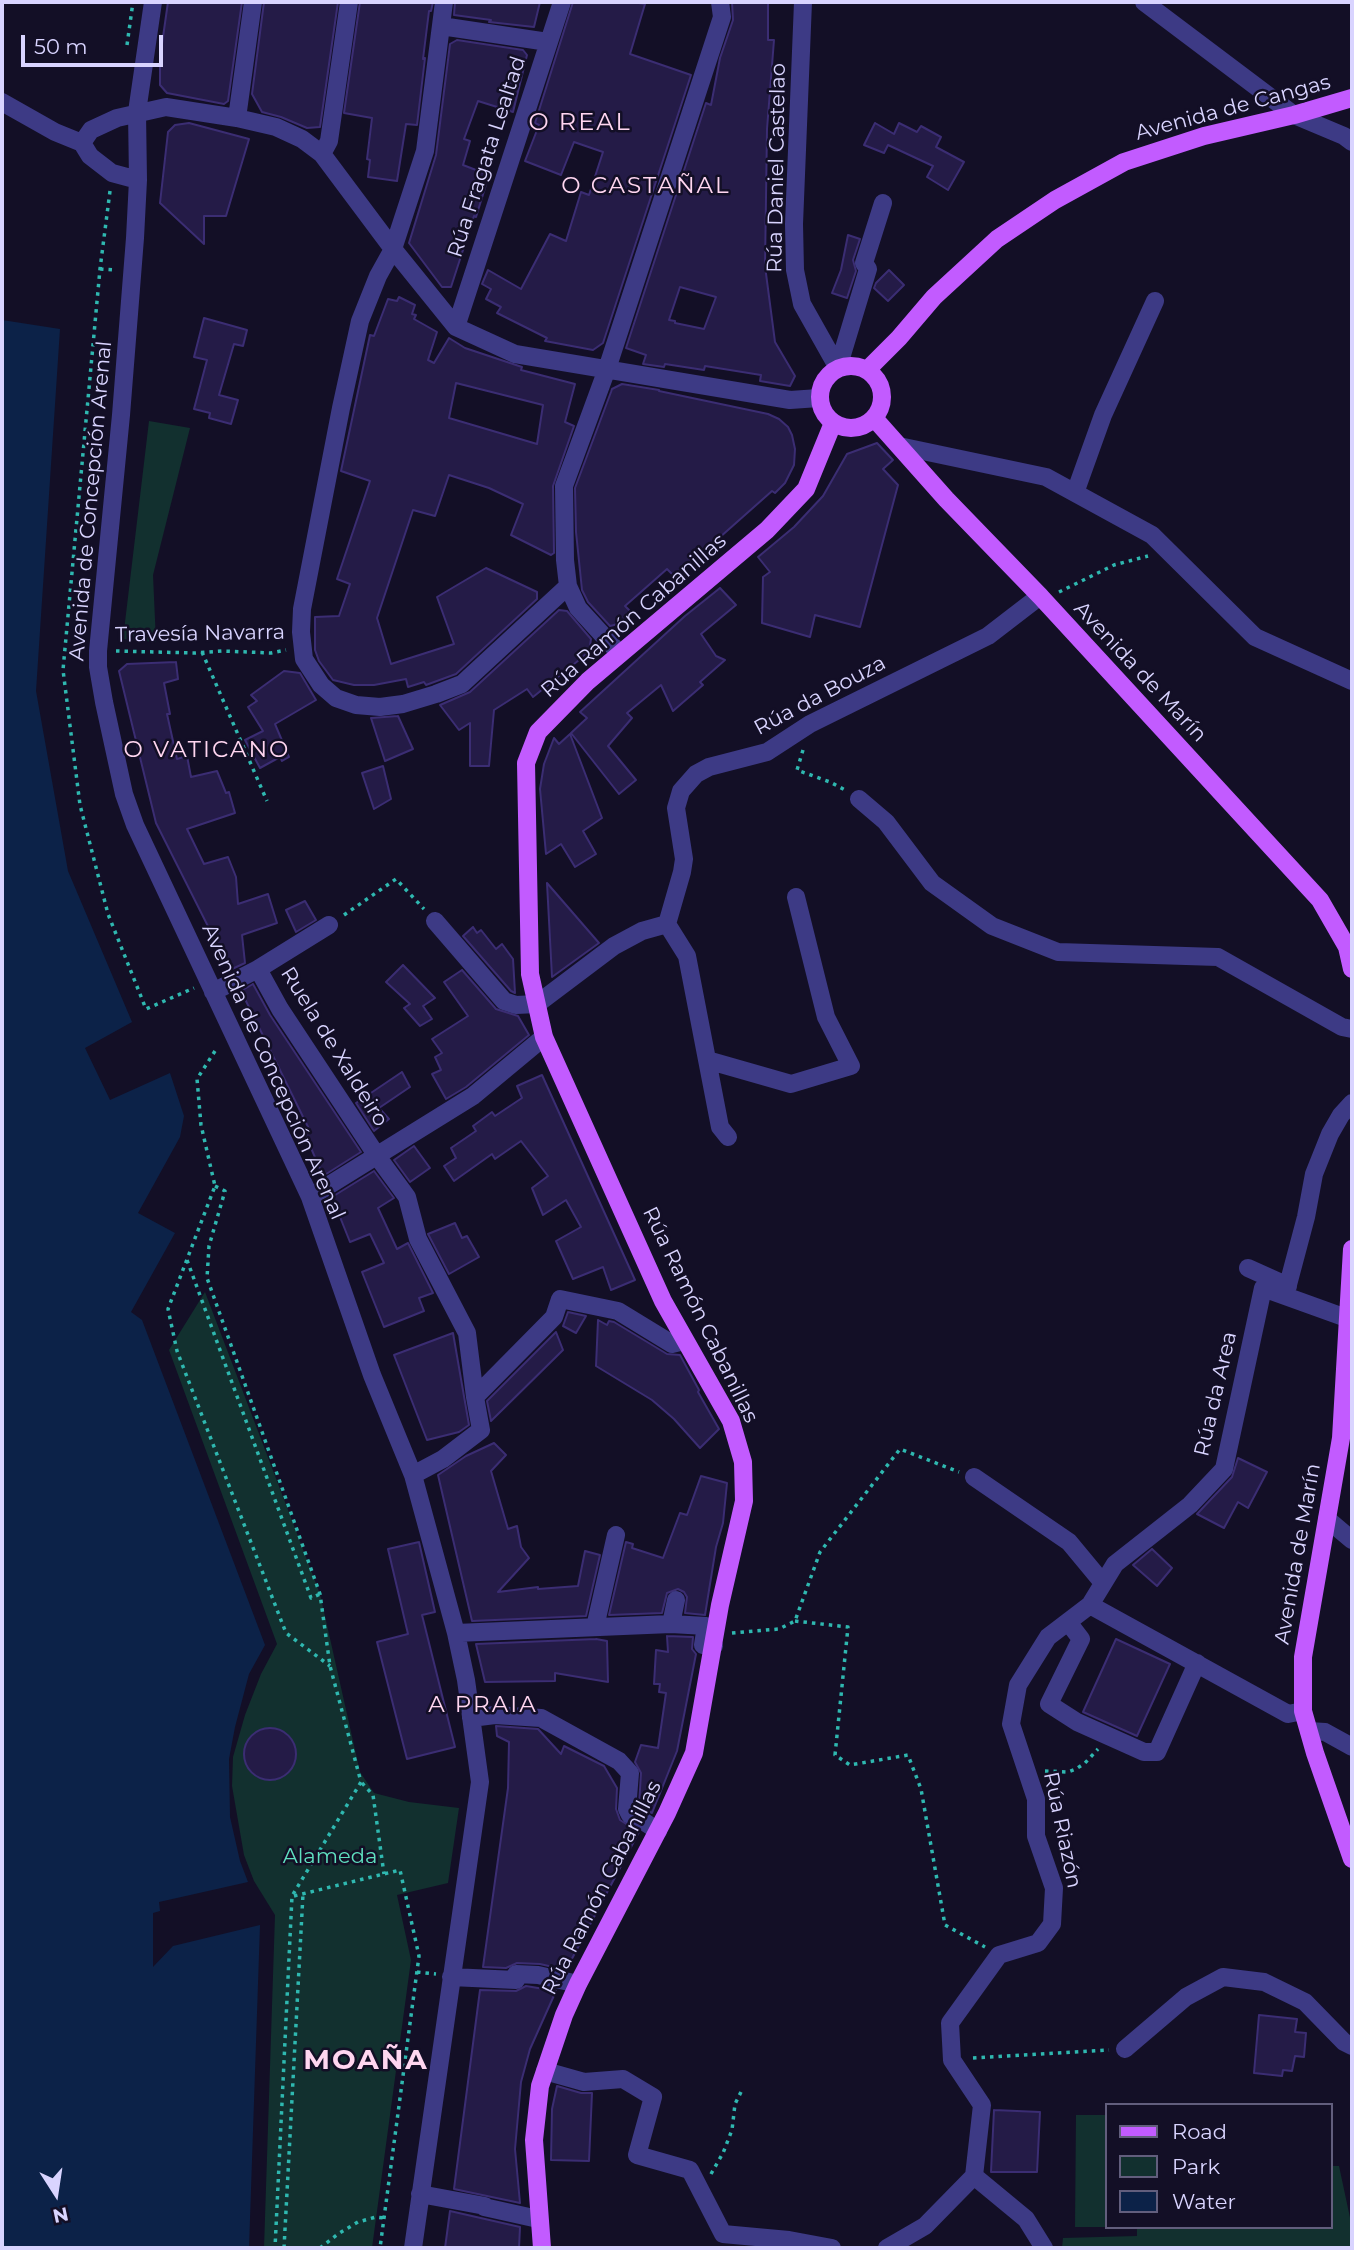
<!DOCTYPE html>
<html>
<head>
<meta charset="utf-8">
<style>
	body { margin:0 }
	#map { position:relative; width:1354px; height:2250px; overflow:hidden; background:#130f26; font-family:Montserrat,sans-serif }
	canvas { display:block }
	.frame { position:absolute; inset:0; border:4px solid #d9d4ff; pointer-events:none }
	.legend { position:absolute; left:1105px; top:2103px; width:228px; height:126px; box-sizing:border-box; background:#130f26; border:2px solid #625e7d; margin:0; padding:9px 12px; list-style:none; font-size:21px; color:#d9d4ff }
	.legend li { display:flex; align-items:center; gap:14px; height:35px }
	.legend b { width:35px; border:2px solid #625e7d }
	.north { position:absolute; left:21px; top:2159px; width:70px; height:70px; -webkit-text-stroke:5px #130f26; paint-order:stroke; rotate:168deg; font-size:19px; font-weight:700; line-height:28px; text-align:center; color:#d9d4ff }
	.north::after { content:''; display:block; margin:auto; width:24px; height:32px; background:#d9d4ff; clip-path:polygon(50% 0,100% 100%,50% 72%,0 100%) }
	.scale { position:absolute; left:21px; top:35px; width:142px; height:32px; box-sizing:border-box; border:4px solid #d9d4ff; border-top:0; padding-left:9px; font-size:21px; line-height:24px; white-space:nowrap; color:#d9d4ff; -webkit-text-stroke:5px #130f26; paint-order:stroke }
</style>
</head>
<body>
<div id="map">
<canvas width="1354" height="2250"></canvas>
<div class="frame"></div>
<ul class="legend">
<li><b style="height:9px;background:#c25bff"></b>Road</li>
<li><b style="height:19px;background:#12302f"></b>Park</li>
<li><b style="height:19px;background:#0c2248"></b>Water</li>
</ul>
<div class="north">N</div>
<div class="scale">50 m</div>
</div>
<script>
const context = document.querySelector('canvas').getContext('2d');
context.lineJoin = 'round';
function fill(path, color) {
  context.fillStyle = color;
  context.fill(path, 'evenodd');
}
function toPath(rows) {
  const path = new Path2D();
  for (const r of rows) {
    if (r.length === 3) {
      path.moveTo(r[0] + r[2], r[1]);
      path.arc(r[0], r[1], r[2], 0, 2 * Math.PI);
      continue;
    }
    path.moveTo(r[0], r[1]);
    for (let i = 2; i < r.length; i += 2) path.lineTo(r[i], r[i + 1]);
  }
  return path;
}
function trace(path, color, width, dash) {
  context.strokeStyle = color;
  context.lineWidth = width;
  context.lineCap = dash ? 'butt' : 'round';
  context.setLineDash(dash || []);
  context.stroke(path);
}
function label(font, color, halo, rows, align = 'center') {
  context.font = font + ' Montserrat,sans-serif';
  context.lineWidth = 5;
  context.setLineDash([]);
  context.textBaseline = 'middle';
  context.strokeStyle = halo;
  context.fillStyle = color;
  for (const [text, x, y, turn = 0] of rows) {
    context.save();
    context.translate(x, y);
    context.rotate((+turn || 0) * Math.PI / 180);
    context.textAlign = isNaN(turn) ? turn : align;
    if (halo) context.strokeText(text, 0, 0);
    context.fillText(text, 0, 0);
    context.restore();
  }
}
const green = toPath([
	[149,421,190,428,153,575,156,642,123,639],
	[205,1292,320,1594,360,1772,374,1793,409,1802,459,1808,448,1883,397,1895,411,1960,372,2248,264,2248,275,1915,254,1881,244,1855,232,1786,233,1757,245,1715,261,1674,277,1644,169,1350],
	[1076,2115,1107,2115,1107,2227,1075,2227],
	[1331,2166,1339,2166,1352,2227,1352,2248,1062,2248,1063,2238,1137,2236,1137,2227,1331,2227]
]);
const water = toPath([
	[2,320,60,329,36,691,68,871,132,1022,85,1048,110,1100,170,1073,184,1116,180,1137,138,1213,175,1233,131,1312,142,1320,265,1645,249,1674,235,1727,229,1759,230,1817,240,1861,248,1882,159,1902,160,1911,153,1913,153,1967,173,1946,260,1925,249,2248,2,2248]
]);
const building = toPath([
	[168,2,242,2,228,101,224,104,167,93,160,85,160,58,168,2],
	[264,2,338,2,320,127,307,128,281,117,262,112,252,94,264,2],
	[360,2,433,2,431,11,429,11,423,59,425,58,417,125,406,124,397,181,368,177,370,160,367,159,372,118,344,113,360,2],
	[455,2,540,2,534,27,489,22,491,20,454,15,455,2],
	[573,2,632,2,645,4,630,54,691,75,603,343,593,350,545,341,547,338,497,313,501,307,486,299,491,289,482,284,488,270,521,289,550,234,566,241,581,192,589,195,603,152,574,142,561,175,525,161,539,125,535,123,573,2],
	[732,2,768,2,768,40,774,40,767,129,765,266,775,342,795,376,790,386,760,381,761,375,705,366,704,370,665,364,664,367,643,364,646,355,626,348,706,103,711,105,720,58,733,20,732,2],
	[680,287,716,297,704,329,675,323,675,321,669,320,680,287],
	[457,40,523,50,527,55,513,112,478,101,464,139,470,141,463,165,489,175,476,217,474,216,451,287,442,287,409,243,436,155,450,44,457,40],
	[189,123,249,139,226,216,204,216,204,244,160,203,168,132,175,125,189,123],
	[875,123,894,134,899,123,917,132,921,126,941,137,936,147,964,162,948,190,927,177,933,166,888,145,884,153,864,145,875,123],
	[848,235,860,239,853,260,856,271,847,298,832,293,841,270,848,235],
	[889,270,904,285,888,301,874,288,876,283,889,270],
	[399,297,415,305,412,314,416,315,414,319,437,332,428,360,434,363,449,338,465,348,522,367,521,370,575,384,565,422,574,426,553,486,554,553,551,555,511,535,523,504,489,488,449,475,435,516,413,510,377,618,391,664,454,644,437,597,486,568,537,592,537,599,456,674,426,685,424,682,408,687,406,679,374,685,354,685,333,680,319,661,315,650,315,617,339,616,350,584,337,579,370,481,341,471,370,335,374,336,388,299,397,301,399,297],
	[456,383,543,405,537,444,449,418,456,383],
	[204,318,247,330,243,346,234,344,219,395,238,400,231,424,209,418,210,413,194,409,207,360,194,357,204,318],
	[622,384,659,390,659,391,768,414,779,419,788,427,792,435,795,449,794,465,785,483,775,493,772,491,675,577,667,569,625,606,632,613,618,624,610,626,588,602,582,590,576,532,575,488,611,392,612,389,622,384],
	[877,443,893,460,883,469,898,485,860,627,815,615,810,637,762,623,763,577,770,572,758,557,794,527,823,496,847,454,877,443],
	[720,588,736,605,701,634,716,656,725,660,700,682,703,685,673,711,661,685,627,713,632,718,608,746,636,780,619,794,571,733,587,718,580,712,685,616,720,588],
	[559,610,567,611,591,639,589,652,533,697,527,689,494,710,489,766,470,766,470,723,459,730,440,705,470,692,559,610],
	[176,662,178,679,164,683,170,714,167,714,177,759,187,756,191,777,217,771,226,793,229,792,235,813,187,829,204,864,228,857,236,877,238,904,268,894,277,923,242,935,245,963,230,970,156,823,119,671,127,664,176,662],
	[284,671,300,673,316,700,275,724,289,757,282,761,280,757,260,768,245,740,263,731,248,707,257,701,251,695,284,671],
	[398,716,413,749,385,761,371,718,398,716],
	[570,734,602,818,583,831,596,854,575,867,561,844,546,854,540,789,544,764,554,738,559,744,570,734],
	[383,766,391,799,374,809,362,773,383,766],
	[547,883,599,943,552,977,547,883],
	[305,901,316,920,296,932,286,910,305,901],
	[473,927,477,933,481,930,496,949,502,944,513,959,515,993,511,991,463,936,473,927],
	[403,965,435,998,423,1006,432,1019,420,1026,404,1008,410,1004,386,982,403,965],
	[462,970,496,1009,518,1016,529,1035,466,1087,446,1099,432,1074,441,1070,435,1057,442,1053,432,1039,468,1016,444,982,462,970],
	[253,984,270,1015,361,1152,323,1176,305,1134,310,1131,241,991,253,984],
	[402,1072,410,1087,379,1108,389,1119,374,1131,356,1103,402,1072],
	[542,1075,635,1280,611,1290,603,1267,573,1279,556,1241,581,1227,566,1200,543,1215,532,1188,548,1176,521,1141,495,1159,492,1154,454,1181,444,1166,456,1158,451,1148,476,1131,473,1126,492,1112,495,1116,522,1098,517,1086,542,1075],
	[414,1146,430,1168,410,1182,394,1160,414,1146],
	[374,1171,394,1198,378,1208,397,1249,408,1243,433,1293,419,1298,424,1311,384,1327,362,1272,384,1263,370,1234,350,1242,332,1197,374,1171],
	[455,1223,462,1238,467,1236,479,1257,449,1274,428,1234,455,1223],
	[568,1312,586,1316,576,1333,563,1326,568,1312],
	[598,1320,607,1325,609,1321,614,1322,667,1354,680,1355,699,1390,698,1392,719,1429,700,1448,674,1419,652,1400,596,1366,598,1320],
	[556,1332,563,1350,491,1421,487,1401,556,1332],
	[453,1333,469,1425,459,1432,427,1440,394,1355,453,1333],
	[494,1443,506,1455,491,1471,508,1529,517,1526,521,1547,529,1558,498,1592,538,1587,538,1589,578,1586,585,1551,600,1555,586,1616,472,1621,438,1475,466,1456,494,1443],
	[1238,1458,1267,1472,1248,1508,1238,1502,1224,1528,1197,1514,1232,1477,1238,1458],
	[701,1476,727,1483,723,1523,716,1547,705,1615,685,1613,687,1597,684,1592,678,1589,667,1593,662,1613,609,1615,626,1542,633,1544,632,1548,663,1558,680,1513,687,1515,701,1476],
	[419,1542,435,1612,422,1615,455,1747,407,1759,377,1642,408,1634,388,1549,419,1542],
	[1152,1549,1172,1568,1157,1586,1133,1565,1152,1549],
	[667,1636,693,1637,692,1649,696,1654,677,1751,652,1813,639,1806,641,1773,635,1762,641,1745,658,1748,666,1693,659,1692,660,1684,654,1684,656,1650,668,1652,667,1636],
	[596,1639,607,1641,608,1682,555,1673,555,1681,485,1682,476,1644,596,1639],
	[1116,1639,1170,1664,1137,1736,1083,1712,1116,1639],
	[496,1726,538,1729,561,1754,564,1746,604,1766,617,1788,616,1809,620,1820,639,1832,566,1970,540,1964,517,1963,506,1968,483,1967,508,1788,509,1742,497,1736,496,1726],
	[270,1754,26],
	[526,1986,556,1991,530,2049,521,2082,515,2149,520,2203,454,2189,480,1990,516,1991,526,1986],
	[1259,2015,1297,2019,1295,2032,1306,2033,1304,2057,1295,2056,1292,2071,1283,2070,1282,2076,1254,2073,1259,2015],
	[557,2086,581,2093,592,2093,589,2161,551,2160,552,2109,557,2086],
	[994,2110,1040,2112,1037,2172,991,2172,994,2110],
	[450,2211,520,2227,519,2248,445,2248,450,2211]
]);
const path = toPath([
	[127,45,133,2],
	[110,191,100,269,63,670,80,805,108,914,146,1009,194,988],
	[100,269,115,270],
	[1059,592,1114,565,1148,556],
	[116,651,195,653,222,651,271,653,286,650],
	[202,652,267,801],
	[803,750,797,770,830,782,845,790],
	[344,915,396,879,424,909],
	[215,1051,197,1079,201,1125,215,1186,168,1309,177,1351,286,1633,330,1666],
	[215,1186,225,1191,209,1246,207,1278,320,1594,330,1666,361,1782,292,1896,275,2248],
	[187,1260,311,1598,320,1594],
	[795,1621,848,1627,835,1755,850,1765,908,1755,921,1789,945,1925,985,1947],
	[732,1633,779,1629,795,1621,820,1552,900,1449,959,1472],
	[1045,1771,1068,1772,1076,1769,1085,1763,1098,1749],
	[362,1783,373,1795,384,1874],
	[294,1896,400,1870,419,1956,380,2248],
	[417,1972,436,1974],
	[973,2058,1109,2050],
	[711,2174,723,2153,732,2130,735,2104,742,2090],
	[284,2248,303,1894],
	[320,2248,338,2234,358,2222,376,2217,384,2218]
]);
const minor = toPath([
	[153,2,137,112,138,180,135,238,121,415,98,651,98,667,104,702,124,794,135,825,310,1197,372,1375,413,1475,456,1633,466,1680,480,1782,413,2248],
	[444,2,425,151,393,249,378,276,360,321,341,408,302,609,301,632,304,659,321,685,336,698,356,705,380,707,403,704,436,694,462,684,568,586],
	[803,2,794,224,795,270,802,304,838,368],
	[1144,2,1294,115,1344,136,1352,142],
	[441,26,548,42],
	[2,102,55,132,82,143,90,156,112,173,138,180],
	[237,118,253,2],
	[82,143,91,130,117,118,166,107,237,118,276,127,302,139,322,154,393,249,456,327,515,354,790,400,819,398],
	[322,154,329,141,349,2],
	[456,327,562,2],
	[838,368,868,269,864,263,883,203],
	[899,446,1046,477,1152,535,1255,637,1352,681],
	[1075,493,1103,415,1155,301],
	[620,654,578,608,568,586,565,560,564,486,607,369,722,17,720,2],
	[859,799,886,822,932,883,992,926,1058,952,1218,957,1342,1027,1352,1029],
	[435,921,504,1001,516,1005,537,1004,614,946,642,931,667,924],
	[667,924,682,872,684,859,676,808,681,791,696,774,709,767,767,752,810,724,988,636,1040,596],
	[667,924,687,956,720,1127,728,1137],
	[258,969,329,925],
	[213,992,258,969,280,1009,377,1156,407,1197,418,1239,467,1333,475,1397],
	[707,1060,791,1084,851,1066,826,1017,796,897],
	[310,1197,473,1096,544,1037],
	[1248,1268,1288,1286],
	[1285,1296,1306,1217,1314,1174,1330,1134,1341,1115,1352,1103],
	[413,1475,443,1459,481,1430,475,1397,554,1317,560,1299,618,1311,672,1344,684,1341],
	[974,1477,1069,1542,1103,1583],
	[1327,1519,1352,1540],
	[1090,1605,1288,1714,1303,1711],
	[1068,1622,1081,1639,1049,1704,1077,1722,1144,1752,1157,1752,1197,1663],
	[671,1624,676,1600],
	[595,1627,616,1535],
	[456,1633,671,1624,706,1626,703,1645,714,1646],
	[471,1718,495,1715,541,1718,619,1761,630,1773,627,1809,630,1815,640,1819,658,1831],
	[1309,1731,1325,1732,1352,1747],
	[451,1977,516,1980,516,1974,538,1975,578,1984],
	[1125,2049,1186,1997,1223,1977,1264,1982,1305,2002,1344,2042,1352,2046],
	[545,2071,584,2082,623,2079,653,2097,637,2155,690,2170,723,2234,789,2240,832,2248],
	[974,2176,1026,2219,1044,2248],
	[420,2194,485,2206,484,2207,538,2219],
	[887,2248,925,2226,974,2176,982,2105,952,2060,950,2023,999,1955,1038,1943,1052,1924,1054,1888,1036,1836,1036,1799,1011,1724,1018,1685,1048,1637,1090,1605,1115,1564,1190,1505,1224,1469,1263,1288,1352,1320]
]);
const major = toPath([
	[851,397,31],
	[867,370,899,338,934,297,997,239,1055,200,1124,162,1204,136,1294,115,1352,98],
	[874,418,946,499,1040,596,1320,900,1347,947,1352,969],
	[1352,1249,1341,1438,1303,1657,1303,1711,1315,1753,1352,1859],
	[542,2248,534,2140,540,2086,564,2015,578,1984,667,1813,694,1753,720,1605,744,1501,743,1462,731,1421,663,1301,544,1037,530,974,526,763,538,732,588,681,767,530,806,489,833,423]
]);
const streetNames = [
	["Avenida de Cangas",1233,108,-15],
	["Rúa Fragata Lealtad",487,157,-72],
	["Rúa Daniel Castelao",777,168,-89],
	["Avenida de Concepción Arenal",91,501,-85],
	["Rúa Ramón Cabanillas",634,616,-41],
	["Travesía Navarra",200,634,-1],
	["Avenida de Marín",1140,672,47],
	["Rúa da Bouza",820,696,-28],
	["Ruela de Xaldeiro",334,1047,58],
	["Avenida de Concepción Arenal",273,1072,66],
	["Rúa Ramón Cabanillas",700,1315,64],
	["Rúa da Area",1216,1394,-77],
	["Avenida de Marín",1298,1554,-80],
	["Rúa Riazón",1062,1830,78],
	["Rúa Ramón Cabanillas",602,1888,-63]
];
const parkNames = [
	["Alameda",330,1857]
];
const neighbourhoodNames = [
	["O CASTAÑAL",646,186],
	["O VATICANO",207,750],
	["A PRAIA",483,1705]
];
const quarterNames = [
	["O REAL",580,123]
];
const districtNames = [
	["MOAÑA",366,2061]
];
fill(green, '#12302f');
fill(water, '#0c2248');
fill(building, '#241b47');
trace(building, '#3b2d73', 2);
trace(path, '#2fb8b0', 3.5, [3.5, 5]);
trace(minor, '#3d3a85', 18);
trace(major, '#c25bff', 18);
label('21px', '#d9d4ff', '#130f26', streetNames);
label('21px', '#5fe0c0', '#130f26', parkNames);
context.letterSpacing = '2px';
label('23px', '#ffd6f0', '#130f26', neighbourhoodNames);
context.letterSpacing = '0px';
context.letterSpacing = '2px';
label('24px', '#ffd6f0', '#130f26', quarterNames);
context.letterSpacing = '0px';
context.letterSpacing = '2px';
label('bold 28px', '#ffd6f0', '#130f26', districtNames);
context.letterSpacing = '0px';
</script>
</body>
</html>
